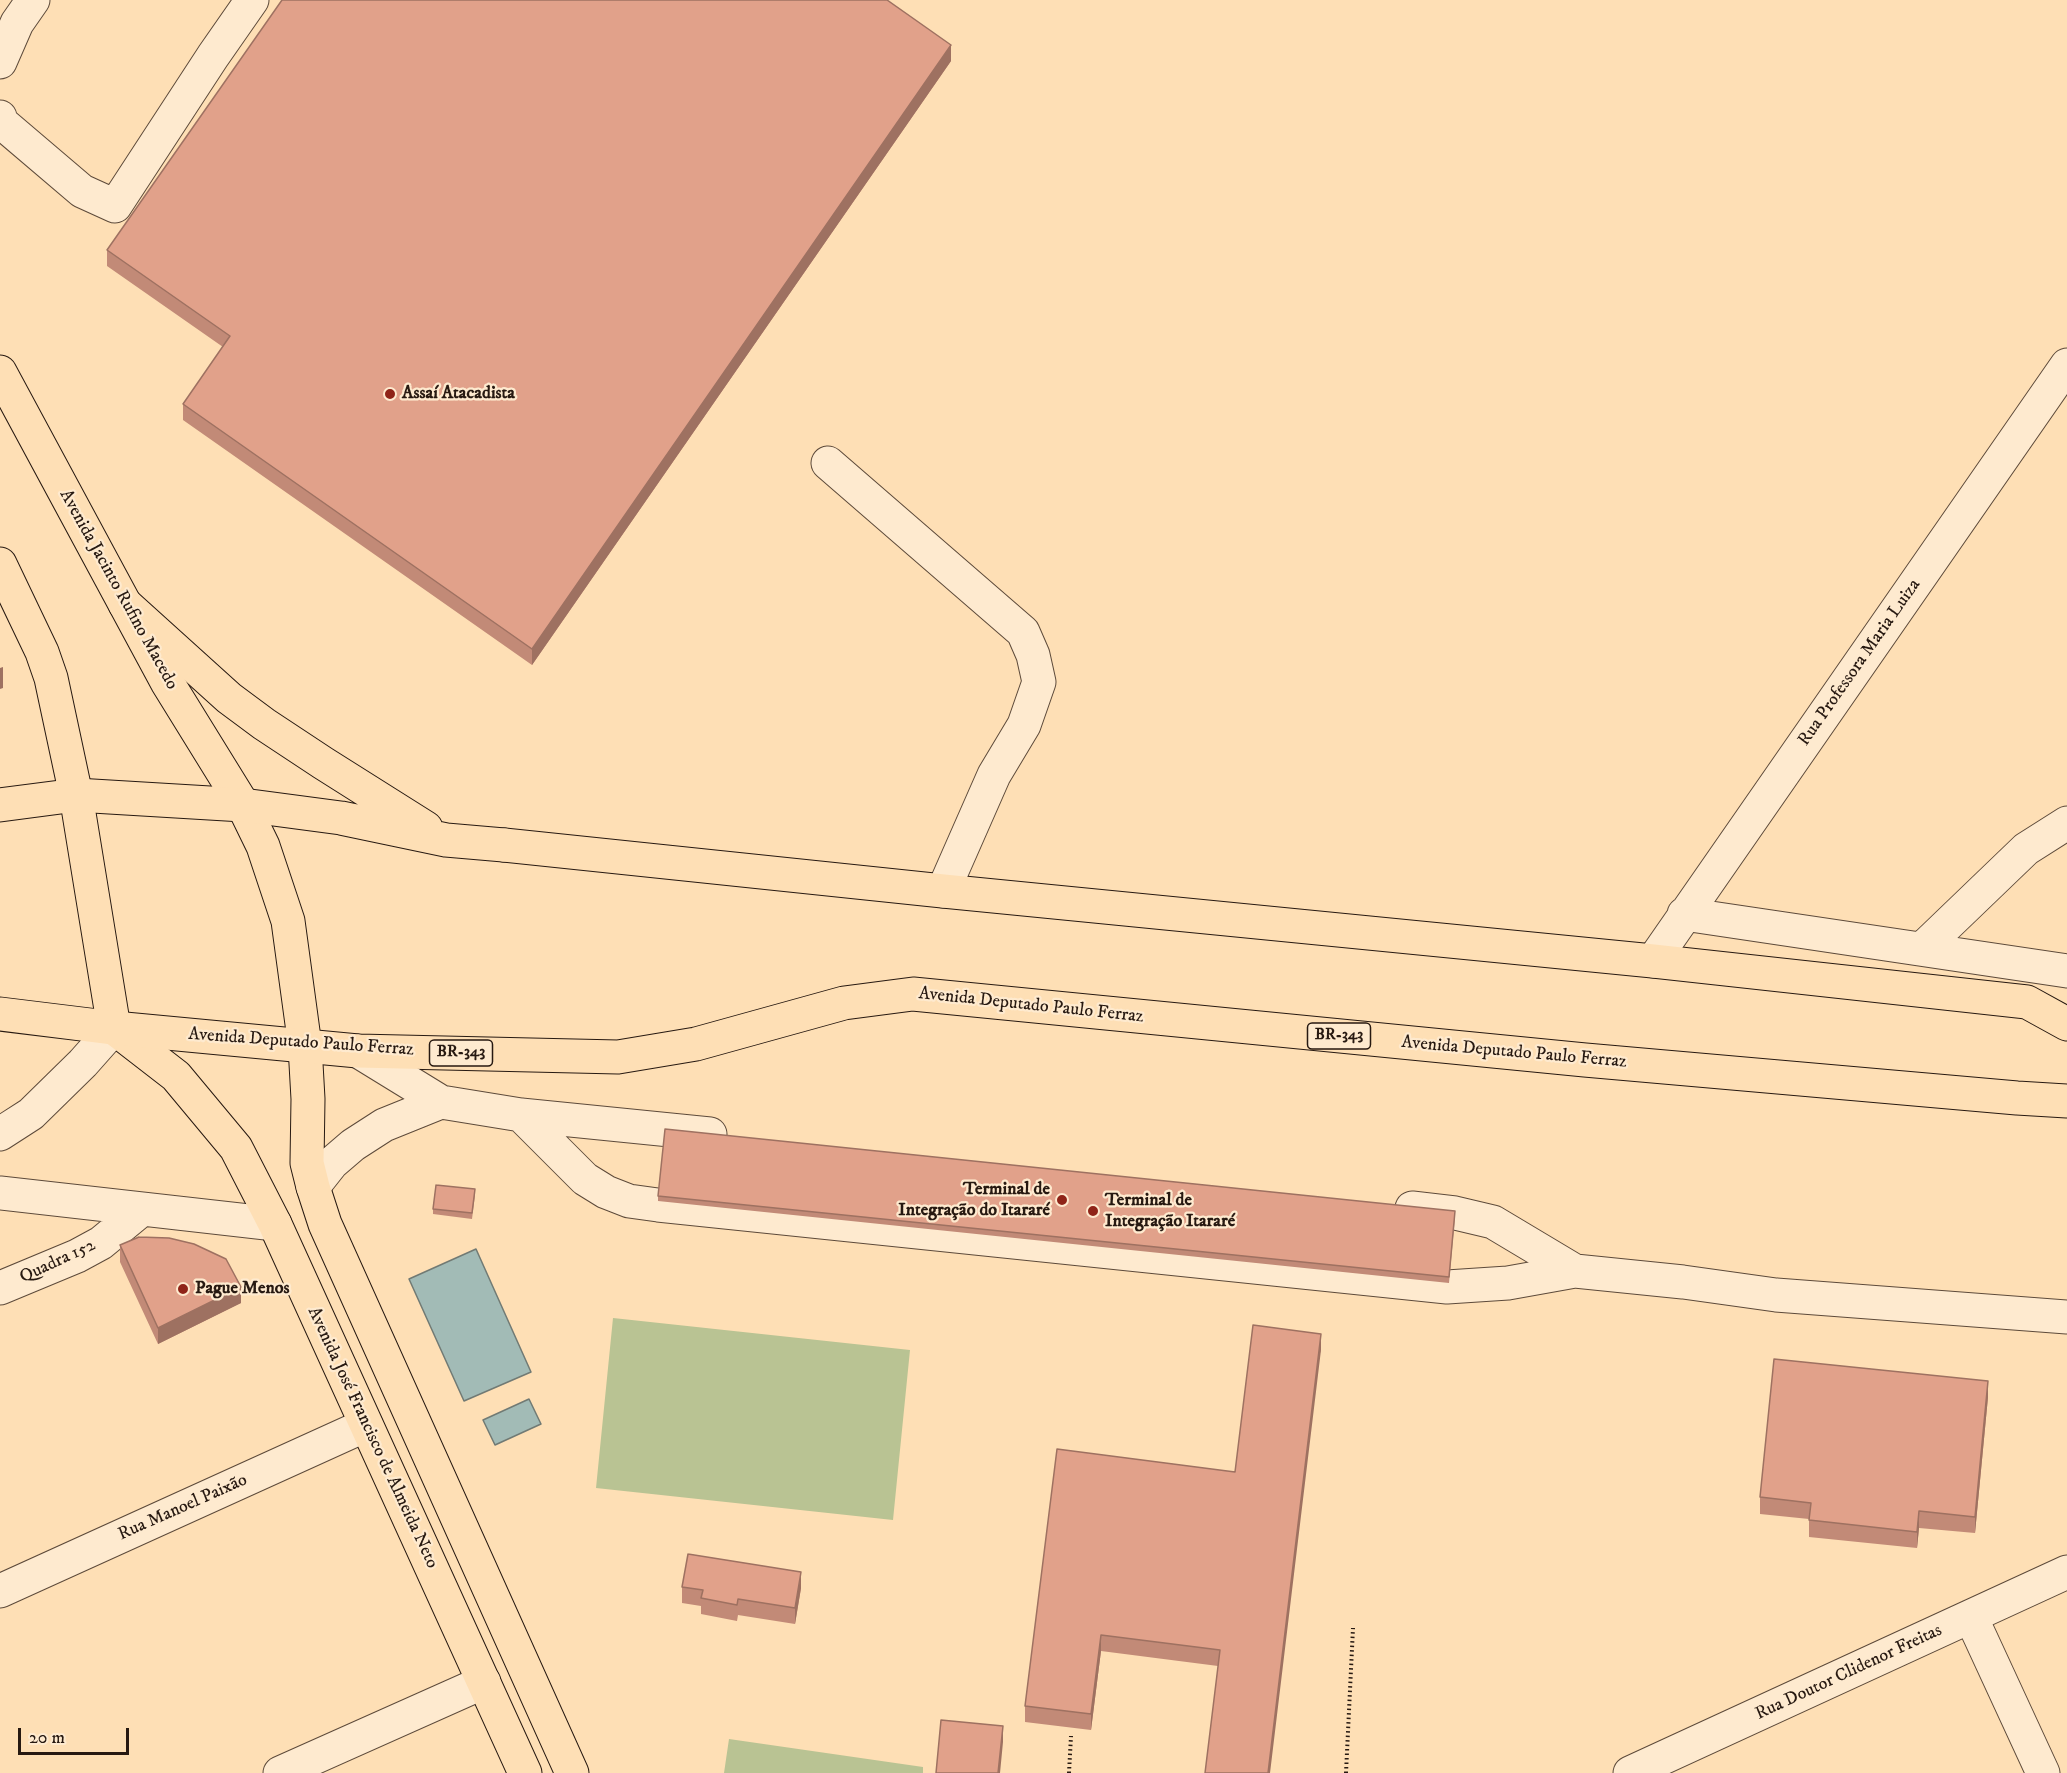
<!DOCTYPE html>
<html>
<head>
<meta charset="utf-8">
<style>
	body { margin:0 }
	#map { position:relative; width:2067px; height:1773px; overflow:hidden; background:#fedfb5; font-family:"IM FELL DW Pica",serif }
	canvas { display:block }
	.scale { position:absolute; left:18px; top:1728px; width:111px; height:27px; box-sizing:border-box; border:3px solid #271911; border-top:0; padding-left:8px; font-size:18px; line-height:21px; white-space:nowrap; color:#271911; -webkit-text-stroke:4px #feeacf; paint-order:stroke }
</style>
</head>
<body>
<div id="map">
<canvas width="2067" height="1773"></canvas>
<div class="scale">20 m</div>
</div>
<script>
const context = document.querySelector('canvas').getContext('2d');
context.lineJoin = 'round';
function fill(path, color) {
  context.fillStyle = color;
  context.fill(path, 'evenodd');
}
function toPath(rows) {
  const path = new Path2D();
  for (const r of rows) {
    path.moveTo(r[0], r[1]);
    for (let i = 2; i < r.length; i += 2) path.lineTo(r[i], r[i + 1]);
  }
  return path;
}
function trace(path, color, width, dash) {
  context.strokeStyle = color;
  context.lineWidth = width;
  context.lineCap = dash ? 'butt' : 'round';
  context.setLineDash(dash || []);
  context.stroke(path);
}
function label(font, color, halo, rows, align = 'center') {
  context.font = font + ' "IM FELL DW Pica",serif';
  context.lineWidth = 4.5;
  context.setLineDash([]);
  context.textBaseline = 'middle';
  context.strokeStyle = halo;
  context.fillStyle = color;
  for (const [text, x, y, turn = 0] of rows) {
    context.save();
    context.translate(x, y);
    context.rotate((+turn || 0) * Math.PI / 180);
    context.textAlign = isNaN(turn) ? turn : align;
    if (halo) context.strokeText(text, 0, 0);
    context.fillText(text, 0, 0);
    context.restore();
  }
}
const green = toPath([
	[613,1318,910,1350,893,1520,596,1488],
	[729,1739,923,1767,923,1773,724,1773]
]);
const water = toPath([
	[476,1249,531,1372,464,1401,409,1279,476,1249],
	[529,1399,541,1424,495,1445,483,1420,529,1399]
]);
const path = toPath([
	[1069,1773,1071,1736],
	[1346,1773,1353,1628]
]);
const minor = toPath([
	[0,62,17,23,33,0],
	[0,117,1,122,82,191,115,206,213,56,252,0],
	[828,463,1023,632,1033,655,1039,682,1024,725,994,775,943,891],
	[1684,914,2067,971],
	[1922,949,2026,849,2067,823],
	[1653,961,2067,365],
	[358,1051,441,1102,521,1115,710,1134],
	[521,1115,585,1179,606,1192,629,1201,658,1205,1447,1287,1508,1283,1575,1271,1683,1282,1776,1295,2067,1317],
	[0,1134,31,1114,83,1063,114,1028],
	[313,1187,332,1163,353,1145,384,1125,441,1102],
	[0,1193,275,1224],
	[1412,1208,1455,1213,1493,1222,1575,1271],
	[0,1288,77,1256,101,1243,141,1210],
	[0,1591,366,1425],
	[1971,1617,2043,1773],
	[280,1773,484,1682],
	[1630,1773,2067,1572]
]);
const major = toPath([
	[0,372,167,682,243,805,263,846,288,921,305,1046,308,1099,307,1163,313,1187,325,1224,572,1773],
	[0,564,42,652,51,678,76,795,114,1028,176,1076,236,1148,275,1224,525,1773],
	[504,845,943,891,1653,961,2027,1002,2067,1024]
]);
const highway = toPath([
	[125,604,229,698,264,724,323,763,426,828],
	[0,805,76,795,243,805,341,818,446,840,504,845],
	[0,1014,114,1028,358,1051,618,1057,696,1044,844,1003,913,994,1585,1060,2017,1098,2067,1101]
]);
const wall = toPath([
	[951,61,532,665,183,420,183,404,223,347,107,266,107,250],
	[475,1195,472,1219,433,1214,433,1209],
	[658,1196,1455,1217,1449,1283,658,1201],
	[120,1245,241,1303,158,1344,120,1262],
	[1321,1350,1218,1666,1101,1651,1091,1730,1025,1722,1025,1706,1235,1472],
	[1988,1397,1975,1533,1919,1528,1917,1548,1809,1537,1809,1519,1760,1514,1760,1497],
	[682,1587,801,1588,795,1624,738,1615,737,1621,701,1614,701,1606,682,1603]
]);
const shadedWall = toPath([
	[951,45,951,61,532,665,532,649],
	[3,667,3,688,0,689,0,668],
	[241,1287,241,1303,158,1344,158,1328],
	[1321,1334,1321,1350,1270,1773,1268,1773],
	[1988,1381,1988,1397,1975,1533,1975,1517],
	[1919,1511,1919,1528,1917,1548,1917,1532],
	[801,1572,801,1588,795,1624,795,1608],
	[1101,1635,1101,1651,1091,1730,1091,1714],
	[1003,1726,1003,1742,1000,1773,998,1773]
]);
const building = toPath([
	[282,0,887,0,951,45,532,649,183,404,230,336,107,250,282,0],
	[665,1129,1455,1211,1449,1277,658,1196,665,1129],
	[436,1185,475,1189,472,1213,433,1209,436,1185],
	[139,1237,169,1238,194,1244,226,1259,241,1287,158,1328,120,1245,139,1237],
	[1253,1325,1321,1334,1268,1773,1205,1773,1220,1650,1101,1635,1091,1714,1025,1706,1057,1449,1235,1472,1253,1325],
	[1774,1359,1988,1381,1975,1517,1919,1511,1917,1532,1809,1520,1811,1503,1760,1497,1774,1359],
	[688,1554,801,1572,795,1608,738,1599,737,1605,701,1598,703,1590,682,1587,688,1554],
	[941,1720,1003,1726,998,1773,936,1773,941,1720]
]);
const markers = [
	[390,394,6,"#8f2418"],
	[1062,1200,6,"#8f2418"],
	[1093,1211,6,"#8f2418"],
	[183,1289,6,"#8f2418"]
];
const shields = [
	[1339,1036,63],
	[461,1053,63]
];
const shieldNames = [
	["BR-343",1339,1036],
	["BR-343",461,1053]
];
const poiNames = [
	["Assaí Atacadista",402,394],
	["Terminal de",1050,1190,"right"],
	["Integração do Itararé",1050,1211,"right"],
	["Terminal de",1105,1201],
	["Integração Itararé",1105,1222],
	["Pague Menos",195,1289]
];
const streetNames = [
	["Avenida Jacinto Rufino Macedo",118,590,61],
	["Rua Professora Maria Luiza",1860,663,-55],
	["Avenida Deputado Paulo Ferraz",1031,1006,6],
	["Avenida Deputado Paulo Ferraz",301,1043,4],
	["Avenida Deputado Paulo Ferraz",1514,1053,5],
	["Quadra 152",58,1262,-25],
	["Avenida José Francisco de Almeida Neto",372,1438,65],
	["Rua Manoel Paixão",183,1508,-24],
	["Rua Doutor Clidenor Freitas",1849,1673,-25]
];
fill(green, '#b9c393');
fill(water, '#a2bbb6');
trace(water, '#717a74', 1.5);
trace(minor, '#5d4a3a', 35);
trace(major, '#271911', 35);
trace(highway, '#271911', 35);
trace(path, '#271911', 4, [1.5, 3]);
trace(minor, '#feeacf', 33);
trace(major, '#fedfb5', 33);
trace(highway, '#fedfb5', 33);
fill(wall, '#c28a77');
fill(shadedWall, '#9e7161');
fill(building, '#e1a18a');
trace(building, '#9e7161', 1.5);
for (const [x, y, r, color] of markers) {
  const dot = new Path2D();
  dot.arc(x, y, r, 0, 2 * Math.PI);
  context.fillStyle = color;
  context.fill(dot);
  trace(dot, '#feeacf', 2);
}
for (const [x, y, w] of shields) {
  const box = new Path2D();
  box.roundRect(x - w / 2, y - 13, w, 26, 4.5);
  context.fillStyle = '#feeacf';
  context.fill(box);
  trace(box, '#271911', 1.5);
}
label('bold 16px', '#271911', null, shieldNames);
label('bold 18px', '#271911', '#feeacf', poiNames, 'left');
label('18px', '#271911', '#feeacf', streetNames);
</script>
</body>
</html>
